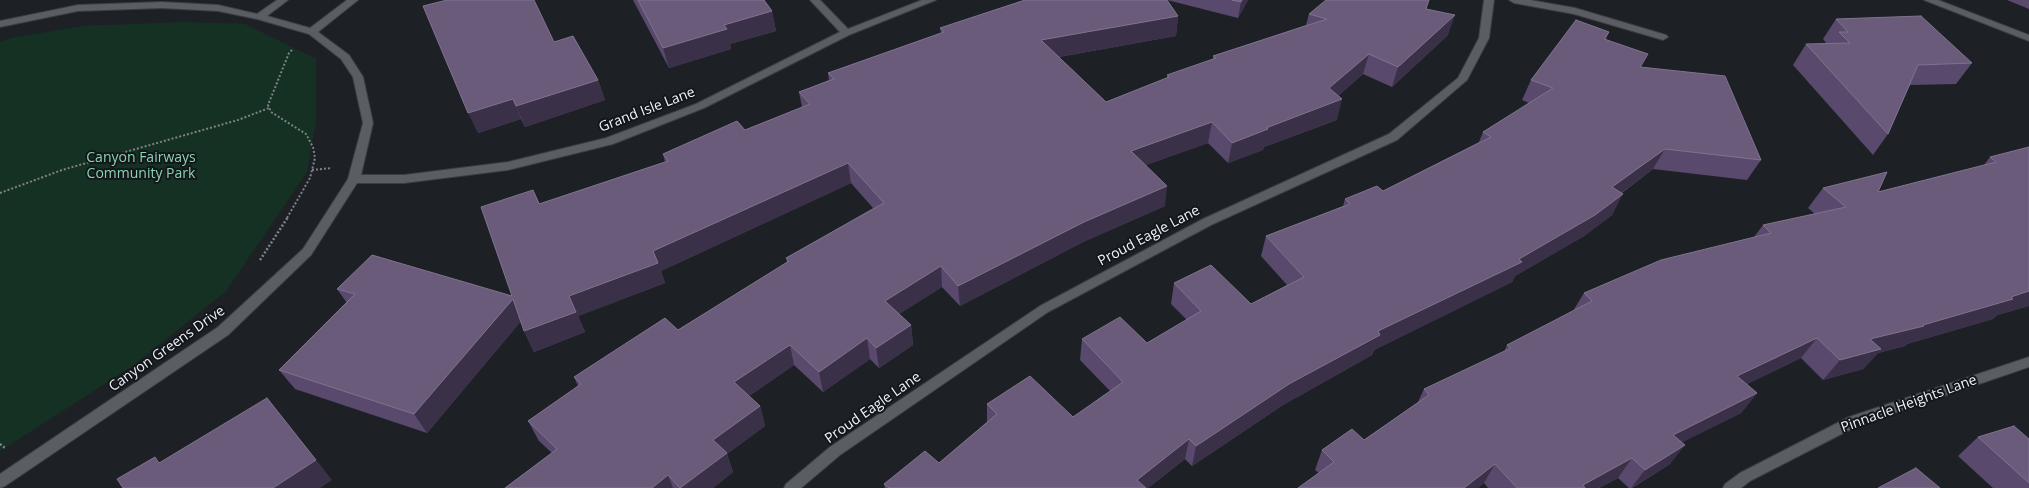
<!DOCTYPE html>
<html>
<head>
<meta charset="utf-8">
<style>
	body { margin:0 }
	canvas { display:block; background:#1d2125 }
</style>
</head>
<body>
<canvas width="2029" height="488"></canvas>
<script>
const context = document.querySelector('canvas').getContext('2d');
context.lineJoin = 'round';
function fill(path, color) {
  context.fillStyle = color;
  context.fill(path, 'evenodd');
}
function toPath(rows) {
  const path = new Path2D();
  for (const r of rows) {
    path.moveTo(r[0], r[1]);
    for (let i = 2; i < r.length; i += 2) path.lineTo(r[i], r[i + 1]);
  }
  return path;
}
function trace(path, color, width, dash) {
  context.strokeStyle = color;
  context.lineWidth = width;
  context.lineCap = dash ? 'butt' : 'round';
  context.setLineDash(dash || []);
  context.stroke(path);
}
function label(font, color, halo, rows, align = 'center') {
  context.font = font + ' "Open Sans",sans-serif';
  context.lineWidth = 4;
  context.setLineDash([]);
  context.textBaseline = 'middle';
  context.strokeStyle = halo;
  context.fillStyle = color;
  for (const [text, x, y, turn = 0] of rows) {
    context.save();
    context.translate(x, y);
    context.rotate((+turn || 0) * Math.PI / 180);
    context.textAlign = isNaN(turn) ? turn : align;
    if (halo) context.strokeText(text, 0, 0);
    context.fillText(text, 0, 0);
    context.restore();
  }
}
const green = toPath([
	[184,22,245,24,316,59,316,120,307,172,226,291,131,367,0,451,0,42,12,38,82,26]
]);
const pathFar1 = toPath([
	[312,170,332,168],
	[0,193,62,170,238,120,269,108],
	[287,218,310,178,315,158,313,147,306,134,271,112,268,105,289,53,293,49]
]);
const path = toPath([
	[260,260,288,217],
	[0,444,5,448]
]);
const minor = toPath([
	[277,0,288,0,267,16,310,28,347,0,358,0,318,32,349,55,363,77,373,123,361,175,404,175,508,162,606,138,696,104,840,32,810,0,820,0,848,29,922,0,936,0,849,35,704,108,613,144,508,170,404,183,357,183,311,255,228,335,5,486,0,488,0,474,218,327,303,249,348,179,363,123,353,77,341,59,309,34,257,19,218,11,162,8,78,11,0,27,0,21,78,5,162,2,218,5,257,14,277,0],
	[1484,0,1494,0,1489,38,1467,80,1397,140,1211,225,1048,312,840,455,801,488,784,488,786,484,830,447,1040,306,1203,219,1389,134,1458,78,1479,38,1484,0],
	[1509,0,1530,0,1575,8,1666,35,1668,37,1663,40,1574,14,1514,3,1509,0],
	[1924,0,1938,0,2029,35,2029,41,1924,0],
	[2029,357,2029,367,1859,425,1750,481,1741,488,1723,488,1725,484,1740,473,1849,417,2029,357]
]);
const wall = toPath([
	[633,0,764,0,772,11,776,31,730,44,731,49,669,68],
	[1025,0,1248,0,1238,18,1167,0,1178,16,1176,36,1059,57,1106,102,1167,78,1167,75,1213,60,1213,56,1306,25,1309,14,1427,9,1448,35,1392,87,1363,74,1338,96,1337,120,1264,147,1263,150,1228,163,1208,143,1146,165,1165,206,1083,242,960,306,942,287,899,314,911,325,913,345,879,368,870,359,823,392,794,365,749,396,760,406,765,426,727,454,733,472,713,488,505,488,552,453,539,441,528,421,578,386,574,377,678,330,787,263,786,258,873,208,851,183,661,271,665,283,578,316,585,332,534,352,524,331,521,321,427,433,295,389,279,370,347,303,337,289,512,296,533,190,540,204,665,162,663,154,745,130,802,107,799,92,829,80,828,73,941,33,940,28],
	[2007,0,2029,0,2029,9],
	[1836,19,1972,63,1956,84,1910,85,1888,134,1873,155,1793,65,1806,44,1827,44,1823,39],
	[1609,32,1606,39,1642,67,1761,160,1747,180,1653,169,1622,193,1612,215,1584,236,1515,276,1512,282,1374,350,1372,355,1283,405,1192,466,1185,459,1148,488,885,488,884,484,939,463,987,422,987,404,1073,417,1110,391,1080,360,1082,339,1147,343,1187,320,1171,304,1174,283,1251,304,1287,285,1261,256,1266,236,1343,206,1345,199,1383,191,1479,142,1483,132,1529,103,1522,100,1531,80],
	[554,42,598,80,605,100,525,127,521,119,478,133],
	[2029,147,2029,306,1997,315,1993,319,1907,344,1905,346,1878,353,1863,369,1823,380,1801,358,1747,384,1757,393,1741,413,1682,442,1670,464,1632,488,1629,488,1618,478,1599,488,1488,488,1484,483,1478,488,1298,488,1319,473,1315,470,1322,450,1364,440,1418,402,1424,389,1504,352,1507,345,1573,311,1584,293,1754,237,1763,225,1815,214,1808,208,1823,188,1878,192,1984,165,1990,157],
	[1978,437,2029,439,2029,488,1993,488,1958,456]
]);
const shadedWall = toPath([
	[1242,0,1248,0,1238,18,1241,2],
	[772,11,776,31,730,44,731,49,669,68,663,48,724,25],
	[1455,15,1448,35,1392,87,1398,67],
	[1178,16,1176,36,1041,60,1041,40],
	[1369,54,1363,74,1329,104,1342,99,1337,120,1264,147,1263,150,1228,163,1232,143,1266,128,1329,88],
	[1648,54,1638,75,1640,67],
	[598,80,605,100,525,127,516,106],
	[513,99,521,119,478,133,468,113],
	[1212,122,1208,143,1129,171,1131,151],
	[1665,149,1653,169,1601,208,1612,187],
	[848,163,851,183,661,271,665,283,578,316,585,332,534,352,524,331,569,296,653,251],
	[1167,186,1165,206,1083,242,960,306,958,286,1084,222],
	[1623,194,1612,215,1584,236,1515,276,1512,282,1374,350,1372,355,1283,405,1192,466,1196,446,1289,384,1378,331,1519,259],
	[941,266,942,287,888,321,885,301],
	[2029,291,2029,306,1997,315,1993,319,1907,344,1905,346,1878,353,1863,369,1823,380,1840,360,1870,339,1923,325],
	[513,299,523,319,427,433,414,414],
	[911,325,913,345,879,368,876,348],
	[867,338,870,359,823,392,819,372],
	[1817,338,1801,358,1722,396,1737,376],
	[790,345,794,365,740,402,734,382],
	[1757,393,1741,413,1659,454,1673,435],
	[267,398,283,418,332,480,320,488,273,488],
	[760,406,765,426,727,454,733,472,713,488,680,488,713,440],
	[1189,439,1185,459,1148,488,1136,488,1137,480],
	[1685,445,1670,464,1631,488,1645,470],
	[1632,458,1618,478,1599,488,1581,488,1583,485],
	[1495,464,1484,483,1478,488,1464,488],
	[668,475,673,488,652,488]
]);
const building = toPath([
	[447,0,534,0,554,42,573,36,598,80,516,106,513,99,468,113,423,6,447,0],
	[638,0,764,0,772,11,724,25,727,29,663,48,638,0],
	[1025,0,1167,0,1178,16,1041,40,1106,102,1169,77,1167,75,1216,58,1213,56,1327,19,1309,14,1326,0,1429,0,1426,9,1455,15,1398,67,1369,54,1329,88,1342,99,1266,128,1268,129,1232,143,1212,122,1131,151,1167,186,1084,222,958,286,941,266,885,301,911,325,876,348,867,338,819,372,790,345,734,382,760,406,713,440,727,453,680,488,668,475,652,488,505,488,557,449,528,421,581,384,574,377,665,318,678,330,789,261,786,258,884,203,848,163,653,251,658,263,569,296,576,312,524,331,513,299,414,414,279,370,355,294,337,289,372,255,512,296,481,207,533,190,539,204,668,161,663,154,737,121,745,130,810,104,799,92,834,79,828,73,944,32,940,28,1025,0],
	[1232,0,1242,0,1241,2,1232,0],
	[1921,16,1972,63,1918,65,1888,134,1806,44,1850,43,1839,32,1848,32,1836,19,1921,16],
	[1576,20,1609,32,1604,39,1648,54,1640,67,1725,76,1761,160,1665,149,1612,187,1623,194,1595,215,1519,259,1522,262,1378,331,1380,335,1289,384,1196,446,1189,439,1137,480,1146,488,889,488,884,484,925,451,939,463,997,414,987,404,1030,376,1073,417,1123,382,1082,339,1120,317,1147,343,1201,311,1174,283,1211,265,1251,304,1304,277,1266,236,1350,204,1345,199,1377,186,1383,191,1491,137,1483,132,1553,88,1531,80,1576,20],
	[2029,147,2029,291,2011,297,2013,299,1923,325,1924,326,1870,339,1881,349,1840,360,1817,338,1737,376,1757,393,1673,435,1685,445,1645,470,1632,458,1583,485,1585,488,1517,488,1495,464,1464,488,1298,488,1334,462,1322,450,1352,429,1364,440,1429,395,1424,389,1511,348,1507,345,1592,301,1584,293,1661,260,1771,233,1763,225,1846,207,1823,188,1887,172,1878,192,1996,162,1990,157,2029,147],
	[267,398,316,460,273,488,123,488,117,479,155,457,159,463,267,398],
	[2014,426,2029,439,2029,483,1978,437,2014,426],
	[1916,468,1940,488,1878,488,1916,468]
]);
const streetNames = [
	["Grand Isle Lane",647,110,-21],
	["Proud Eagle Lane",1149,236,-28],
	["Canyon Greens Drive",167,349,-35],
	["Pinnacle Heights Lane",1909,404,-20],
	["Proud Eagle Lane",873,408,-35]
];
const parkNames = [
	["Canyon Fairways",141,158],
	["Community Park",141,174]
];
fill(green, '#153123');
trace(minor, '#3a3d41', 2);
trace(pathFar1, '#7f8286', 2, [2, 2]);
trace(path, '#7f8286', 2.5, [2, 2]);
fill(minor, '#5a5e64');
fill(wall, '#59496c');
fill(shadedWall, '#3a3149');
fill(building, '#6a5b7a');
trace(building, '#7f738e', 1);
label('14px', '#f1f4f7', '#13171c', streetNames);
label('14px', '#88d4ac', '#13171c', parkNames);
</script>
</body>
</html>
